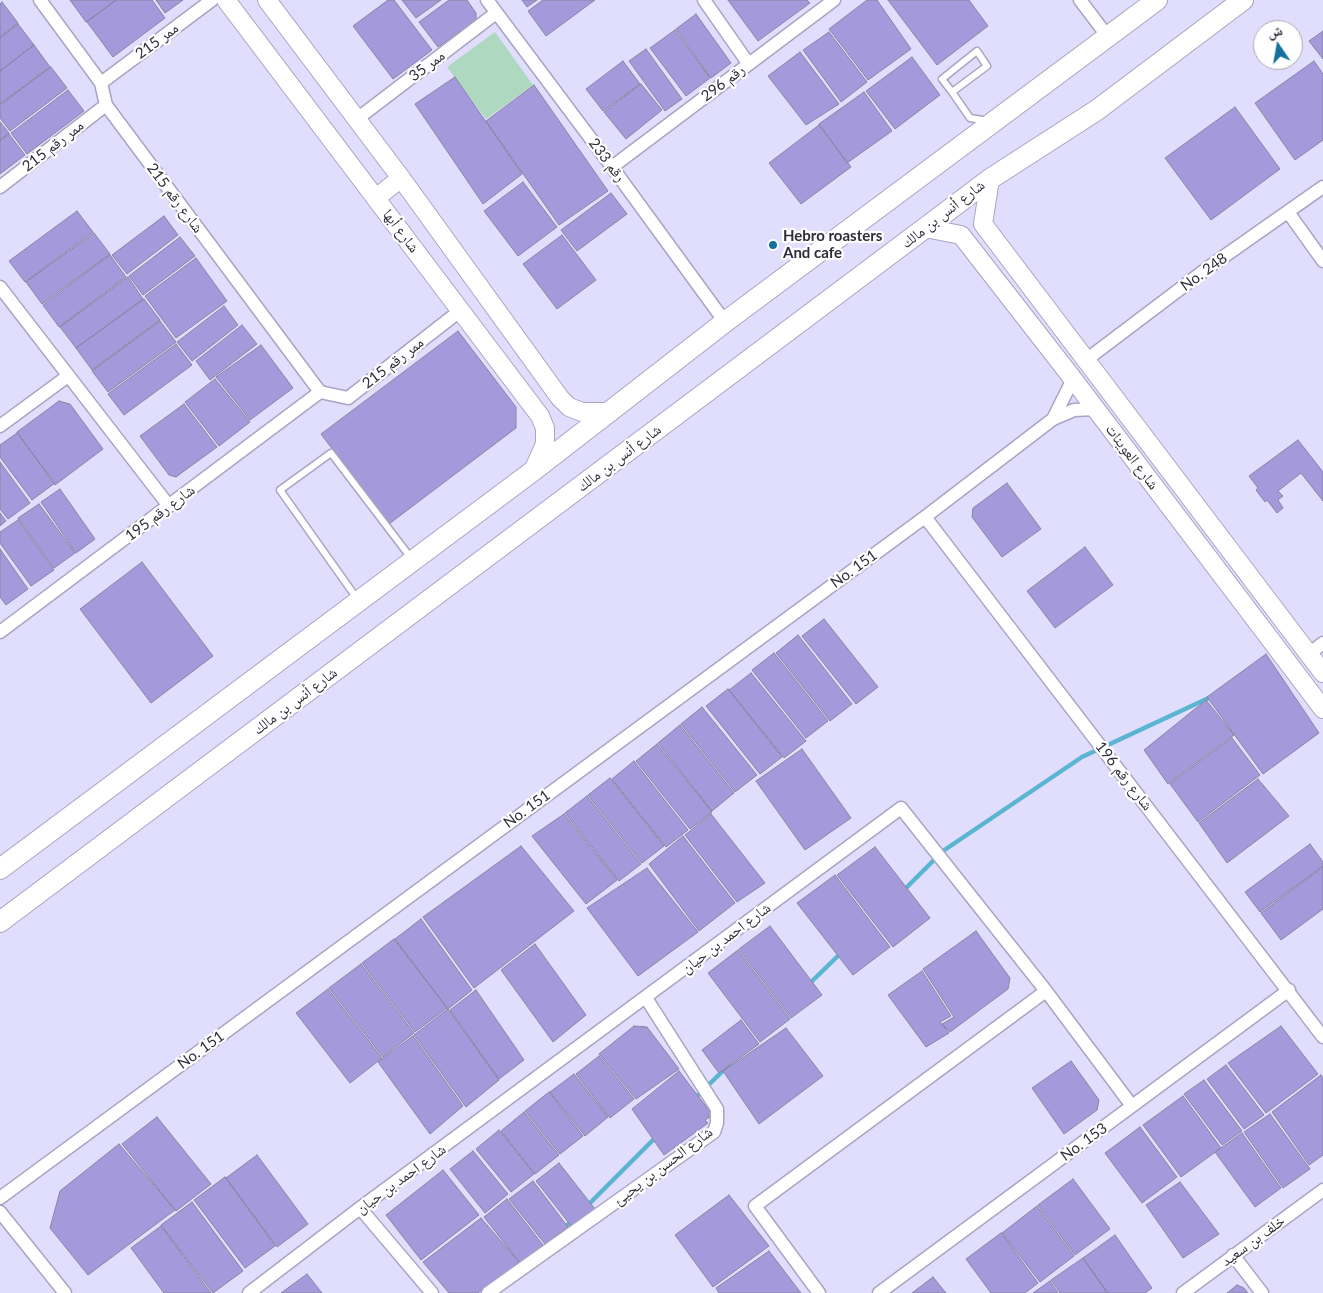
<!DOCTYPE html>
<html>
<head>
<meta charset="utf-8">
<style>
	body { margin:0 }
	#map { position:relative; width:1323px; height:1293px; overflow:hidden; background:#e1ddfd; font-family:Lato,"Noto Naskh Arabic",sans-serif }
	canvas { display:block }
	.north { position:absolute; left:1253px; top:20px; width:50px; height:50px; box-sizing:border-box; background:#fff; border:1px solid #acabb0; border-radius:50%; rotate:348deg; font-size:14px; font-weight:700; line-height:20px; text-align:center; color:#2f2d39 }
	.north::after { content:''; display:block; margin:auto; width:18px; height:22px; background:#15709f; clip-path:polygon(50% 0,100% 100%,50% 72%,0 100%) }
</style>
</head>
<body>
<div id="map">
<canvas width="1323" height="1293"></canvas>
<div class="north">ش</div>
</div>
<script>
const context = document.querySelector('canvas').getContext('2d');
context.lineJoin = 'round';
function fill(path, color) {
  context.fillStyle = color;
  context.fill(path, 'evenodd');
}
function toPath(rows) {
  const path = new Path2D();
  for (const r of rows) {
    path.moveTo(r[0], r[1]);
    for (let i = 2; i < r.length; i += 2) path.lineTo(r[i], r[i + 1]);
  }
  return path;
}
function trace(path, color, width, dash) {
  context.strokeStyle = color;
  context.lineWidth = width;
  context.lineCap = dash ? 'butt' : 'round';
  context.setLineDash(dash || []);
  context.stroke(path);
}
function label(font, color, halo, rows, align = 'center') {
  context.font = font + ' Lato,"Noto Naskh Arabic",sans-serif';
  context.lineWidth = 4.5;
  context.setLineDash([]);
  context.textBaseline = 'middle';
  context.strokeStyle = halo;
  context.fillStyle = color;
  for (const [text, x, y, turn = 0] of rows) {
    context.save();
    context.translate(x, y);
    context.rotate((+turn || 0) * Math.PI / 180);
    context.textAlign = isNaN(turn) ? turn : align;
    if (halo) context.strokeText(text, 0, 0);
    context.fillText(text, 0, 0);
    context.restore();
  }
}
const green = toPath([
	[495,32,533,85,486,119,447,67]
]);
const stream = toPath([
	[902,892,943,851,1082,757,1213,696],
	[808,985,842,952],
	[695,1098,729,1065],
	[587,1206,658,1135],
	[551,1241,573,1220]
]);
const building = toPath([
	[70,0,116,0,86,22,70,0],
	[116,0,152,0,165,18,113,57,87,22,116,0],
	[156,0,183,0,165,13,156,0],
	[388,0,394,0,432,50,393,79,353,26,388,0],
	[402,0,441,0,416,18,402,0],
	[449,0,467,0,476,13,476,20,438,47,419,22,449,0],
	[522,0,537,0,527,7,522,0],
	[543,0,595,0,546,36,528,11,543,0],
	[728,0,807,0,810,3,758,41,728,0],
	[867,0,877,0,911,49,868,80,829,29,867,0],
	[888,0,969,0,988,26,937,65,888,0],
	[2,2,18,23,0,37,0,4,2,2],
	[696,14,731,63,711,78,676,29,696,14],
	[18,24,34,45,0,71,0,38,18,24],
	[675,30,710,78,686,96,650,48,675,30],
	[1323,31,1323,59,1309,41,1323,31],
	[829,32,867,82,841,102,803,50,829,32],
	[34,45,50,67,0,104,0,71,34,45],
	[646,49,682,99,665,111,629,61,646,49],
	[800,52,839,104,806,125,768,76,800,52],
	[912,57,940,95,895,129,866,91,912,57],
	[623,61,640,84,603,111,586,89,623,61],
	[1314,61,1323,74,1323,140,1295,160,1255,103,1314,61],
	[51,67,67,88,10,131,0,118,0,105,51,67],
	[455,77,522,174,483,204,415,104,455,77],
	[641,84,662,110,626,139,604,112,641,84],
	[534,85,608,191,559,225,486,121,534,85],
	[68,90,84,111,27,154,11,133,68,90],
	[864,92,892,131,847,163,819,124,864,92],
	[1235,107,1280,169,1211,220,1165,158,1235,107],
	[0,122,9,133,0,140,0,122],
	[819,125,851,167,801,204,769,163,819,125],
	[9,134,25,155,0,174,0,141,9,134],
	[523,182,557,227,518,256,484,211,523,182],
	[611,193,627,214,577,251,561,230,611,193],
	[77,211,93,232,25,282,9,261,77,211],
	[164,216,178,235,127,274,112,255,164,216],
	[94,233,110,254,42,304,26,282,94,233],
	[562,235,596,280,557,309,523,264,562,235],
	[180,237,195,256,143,295,129,276,180,237],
	[110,255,126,277,59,327,43,305,110,255],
	[196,258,227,301,176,338,145,296,196,258],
	[128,277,143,299,76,348,60,327,128,277],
	[144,299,160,320,92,370,76,348,144,299],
	[224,306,238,325,192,361,177,342,224,306],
	[160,321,176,342,108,392,92,371,160,321],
	[242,325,257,344,210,380,196,361,242,325],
	[458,331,516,407,516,428,389,524,321,434,458,331],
	[176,344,192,365,124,415,108,394,176,344],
	[261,345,293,388,250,420,216,377,261,345],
	[215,379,250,422,219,446,185,402,215,379],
	[59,401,70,404,103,449,55,485,17,432,59,401],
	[184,404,217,447,176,477,169,475,140,436,184,404],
	[17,433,55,483,32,500,0,457,0,445,17,433],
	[1298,440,1323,472,1323,501,1301,473,1278,491,1283,496,1278,500,1283,508,1277,513,1267,500,1265,502,1256,490,1258,488,1249,476,1298,440],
	[0,462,30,503,8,519,0,509,0,462],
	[1007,483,1041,529,1002,557,972,517,973,508,1007,483],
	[60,489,95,539,76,553,41,502,60,489],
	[39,504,75,553,54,568,18,518,39,504],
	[0,513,6,521,0,526,0,513],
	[18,520,54,570,31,586,0,543,0,532,18,520],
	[1085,547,1113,585,1055,628,1027,591,1085,547],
	[0,549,28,589,6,605,0,597,0,549],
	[142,562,213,656,151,703,80,609,142,562],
	[824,619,878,687,856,704,802,636,824,619],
	[798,635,852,704,830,721,776,653,798,635],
	[774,653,828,721,806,738,752,670,774,653],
	[1266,654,1319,733,1263,774,1207,697,1266,654],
	[751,673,806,741,784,758,729,690,751,673],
	[728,689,782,757,760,774,706,706,728,689],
	[1206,700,1234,735,1168,784,1144,750,1206,700],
	[702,707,757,775,735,792,681,724,702,707],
	[680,725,734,793,712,811,658,743,680,725],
	[1232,738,1260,775,1198,822,1170,784,1232,738],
	[657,744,712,812,690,829,636,761,657,744],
	[802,749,851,818,805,850,756,781,802,749],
	[634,761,688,830,666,847,612,779,634,761],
	[610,778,664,846,642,863,588,795,610,778],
	[1258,779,1289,816,1227,863,1199,823,1258,779],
	[587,796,641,864,619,881,565,813,587,796],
	[564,814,617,880,586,904,532,836,564,814],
	[711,814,765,883,737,902,685,835,711,814],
	[683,836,735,903,699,931,649,864,683,836],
	[1310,844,1323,862,1323,866,1260,912,1245,892,1310,844],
	[521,846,574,911,474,988,423,917,521,846],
	[875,847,930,918,893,947,837,875,875,847],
	[1323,867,1323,909,1281,940,1261,913,1323,867],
	[647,868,698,932,638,976,587,908,647,868],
	[835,875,890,947,853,975,797,903,835,875],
	[421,919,472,990,448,1009,395,939,421,919],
	[770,926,822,995,791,1018,739,949,770,926],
	[976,931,1010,978,1008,989,950,1032,942,1024,954,1017,923,969,976,931],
	[394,939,447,1008,415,1032,362,963,394,939],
	[535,944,586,1015,553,1042,501,970,535,944],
	[738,950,790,1019,760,1042,708,973,738,950],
	[361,964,414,1033,383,1057,329,988,361,964],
	[922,971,951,1016,940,1022,949,1033,926,1047,888,995,922,971],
	[328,989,382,1058,350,1083,296,1013,328,989],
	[476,990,524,1060,499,1079,450,1010,476,990],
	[448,1009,499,1080,466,1107,414,1035,448,1009],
	[741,1020,759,1044,719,1073,702,1050,741,1020],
	[634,1026,647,1027,679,1069,636,1099,599,1054,634,1026],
	[1281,1026,1318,1074,1266,1113,1228,1063,1281,1026],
	[786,1028,823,1076,759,1124,723,1071,786,1028],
	[413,1036,463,1106,430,1134,378,1062,413,1036],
	[599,1056,634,1099,610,1118,576,1074,599,1056],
	[1071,1061,1099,1100,1097,1110,1064,1134,1032,1088,1071,1061],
	[1226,1065,1264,1115,1244,1129,1207,1079,1226,1065],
	[679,1071,711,1113,708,1115,710,1117,705,1120,708,1123,664,1155,632,1109,679,1071],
	[574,1074,608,1117,585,1136,550,1092,574,1074],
	[1321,1075,1323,1078,1323,1155,1309,1165,1272,1112,1321,1075],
	[1204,1080,1242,1131,1222,1145,1184,1094,1204,1080],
	[549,1092,583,1136,560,1154,525,1111,549,1092],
	[1183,1096,1221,1148,1181,1177,1143,1125,1183,1096],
	[524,1112,559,1155,535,1174,501,1131,524,1112],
	[1270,1114,1310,1169,1283,1188,1244,1132,1270,1114],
	[157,1117,211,1184,176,1211,122,1144,157,1117],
	[1140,1127,1177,1177,1142,1203,1105,1153,1140,1127],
	[499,1130,534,1174,511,1192,476,1149,499,1130],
	[1242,1133,1281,1188,1255,1207,1215,1152,1242,1133],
	[119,1144,175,1210,88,1275,50,1228,60,1191,119,1144],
	[473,1151,508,1194,485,1213,450,1169,473,1151],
	[257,1155,308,1224,277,1247,226,1178,257,1155],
	[559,1163,595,1209,572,1227,536,1181,559,1163],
	[443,1170,479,1215,421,1260,386,1215,443,1170],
	[225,1177,275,1246,245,1268,194,1200,225,1177],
	[1073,1179,1110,1229,1075,1255,1038,1205,1073,1179],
	[533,1181,568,1227,545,1244,509,1199,533,1181],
	[1180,1182,1219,1234,1183,1258,1146,1205,1180,1182],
	[729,1195,769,1246,713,1287,675,1235,729,1195],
	[507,1199,543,1245,520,1263,484,1217,507,1199],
	[192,1202,243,1271,213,1293,161,1225,192,1202],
	[1037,1206,1074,1256,1040,1282,1002,1233,1037,1206],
	[481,1218,519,1262,478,1293,449,1293,423,1262,481,1218],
	[161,1226,211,1293,164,1293,131,1248,161,1226],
	[1001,1233,1038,1283,1025,1293,991,1293,966,1259,1001,1233],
	[1115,1235,1152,1288,1145,1293,1108,1293,1083,1258,1115,1235],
	[769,1251,801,1293,719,1293,716,1288,769,1251],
	[1083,1258,1107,1293,1060,1293,1051,1280,1083,1258],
	[307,1274,322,1293,281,1293,307,1274],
	[933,1277,946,1293,912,1293,933,1277],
	[1050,1281,1058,1293,1033,1293,1050,1281],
	[1237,1285,1244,1288,1248,1293,1227,1293,1237,1285]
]);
const lane = toPath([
	[952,92,942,79,977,51,987,66,952,92,970,118,988,121],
	[358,600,280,490,331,453,411,558]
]);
const street = toPath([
	[40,0,101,83,106,105,320,392],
	[487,0,612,167,725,322],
	[704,0,748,63],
	[1080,0,1108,37],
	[101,83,212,0],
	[357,119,496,13],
	[612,167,834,0],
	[0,187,106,105],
	[1288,212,1323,261],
	[0,287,169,506],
	[1086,360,1209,267,1323,187],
	[320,392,348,398,461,310],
	[1053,419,1073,379],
	[0,426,68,376],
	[925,517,1323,1037],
	[0,632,320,392],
	[1309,654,1323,643],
	[0,1198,925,517,1053,419,1074,410,1096,409],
	[360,1208,432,1293],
	[0,1212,65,1293],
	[1233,1255,1262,1293],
	[249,1293,360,1208,901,808,1046,991,1132,1106],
	[488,1293,714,1132,717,1123,717,1109,646,998],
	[819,1293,755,1206,1046,991],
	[879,1293,1289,990],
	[1183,1293,1323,1190]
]);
const secondary = toPath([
	[226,0,540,416,545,428,545,444,533,471],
	[267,0,401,178,560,398,569,407,582,412,611,412],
	[990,179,983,224,1323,673],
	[376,198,401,178],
	[925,228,961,235,1073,379,1323,709]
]);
const primary = toPath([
	[0,869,533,471,725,322,1157,0],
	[0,922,925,228,990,179,1097,110,1243,0]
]);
const markers = [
	[773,245,5,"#15709f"]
];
const streetNames = [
	["ممر 215",157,41,-37],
	["ممر 35",427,66,-37],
	["رقم 296",723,83,-37],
	["ممر رقم 215",53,146,-38],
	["رقم 233",607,160,53],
	["شارع رقم 215",175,198,53],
	["شارع أنس بن مالك",943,214,-38],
	["شارع أبها",401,231,53],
	["No. 248",1204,272,-36],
	["ممر رقم 215",393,363,-38],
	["شارع العوينات",1132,457,53],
	["شارع أنس بن مالك",619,458,-37],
	["شارع رقم 195",160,513,-37],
	["No. 151",854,569,-36],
	["شارع أنس بن مالك",295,701,-37],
	["شارع رقم 196",1124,776,52],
	["No. 151",527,809,-36],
	["شارع احمد بن حيان",726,938,-37],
	["No. 151",201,1050,-36],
	["No. 153",1084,1142,-36],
	["شارع الحسن بن يحيئ",663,1166,-37],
	["شارع احمد بن حيان",401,1179,-36],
	["خلف بن سعيد",1253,1241,-36]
];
const poiNames = [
	["Hebro roasters",783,236],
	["And cafe",783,253]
];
fill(green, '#aed9c0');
trace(stream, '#59b5d1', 4.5);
fill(building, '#a399db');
trace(building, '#8885a2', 1);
trace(lane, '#a8a4c2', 9);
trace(street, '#a8a4c2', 15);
trace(secondary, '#a8a4c2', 20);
trace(primary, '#a8a4c2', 22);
trace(lane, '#fff', 6);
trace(street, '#fff', 12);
trace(secondary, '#fff', 18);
trace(primary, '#fff', 20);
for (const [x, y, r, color] of markers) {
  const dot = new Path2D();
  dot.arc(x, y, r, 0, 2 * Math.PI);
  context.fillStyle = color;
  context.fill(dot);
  trace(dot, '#fff', 2);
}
label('15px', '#2f2d39', '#fff', streetNames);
label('bold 15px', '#2f2d39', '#fff', poiNames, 'left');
</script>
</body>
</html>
